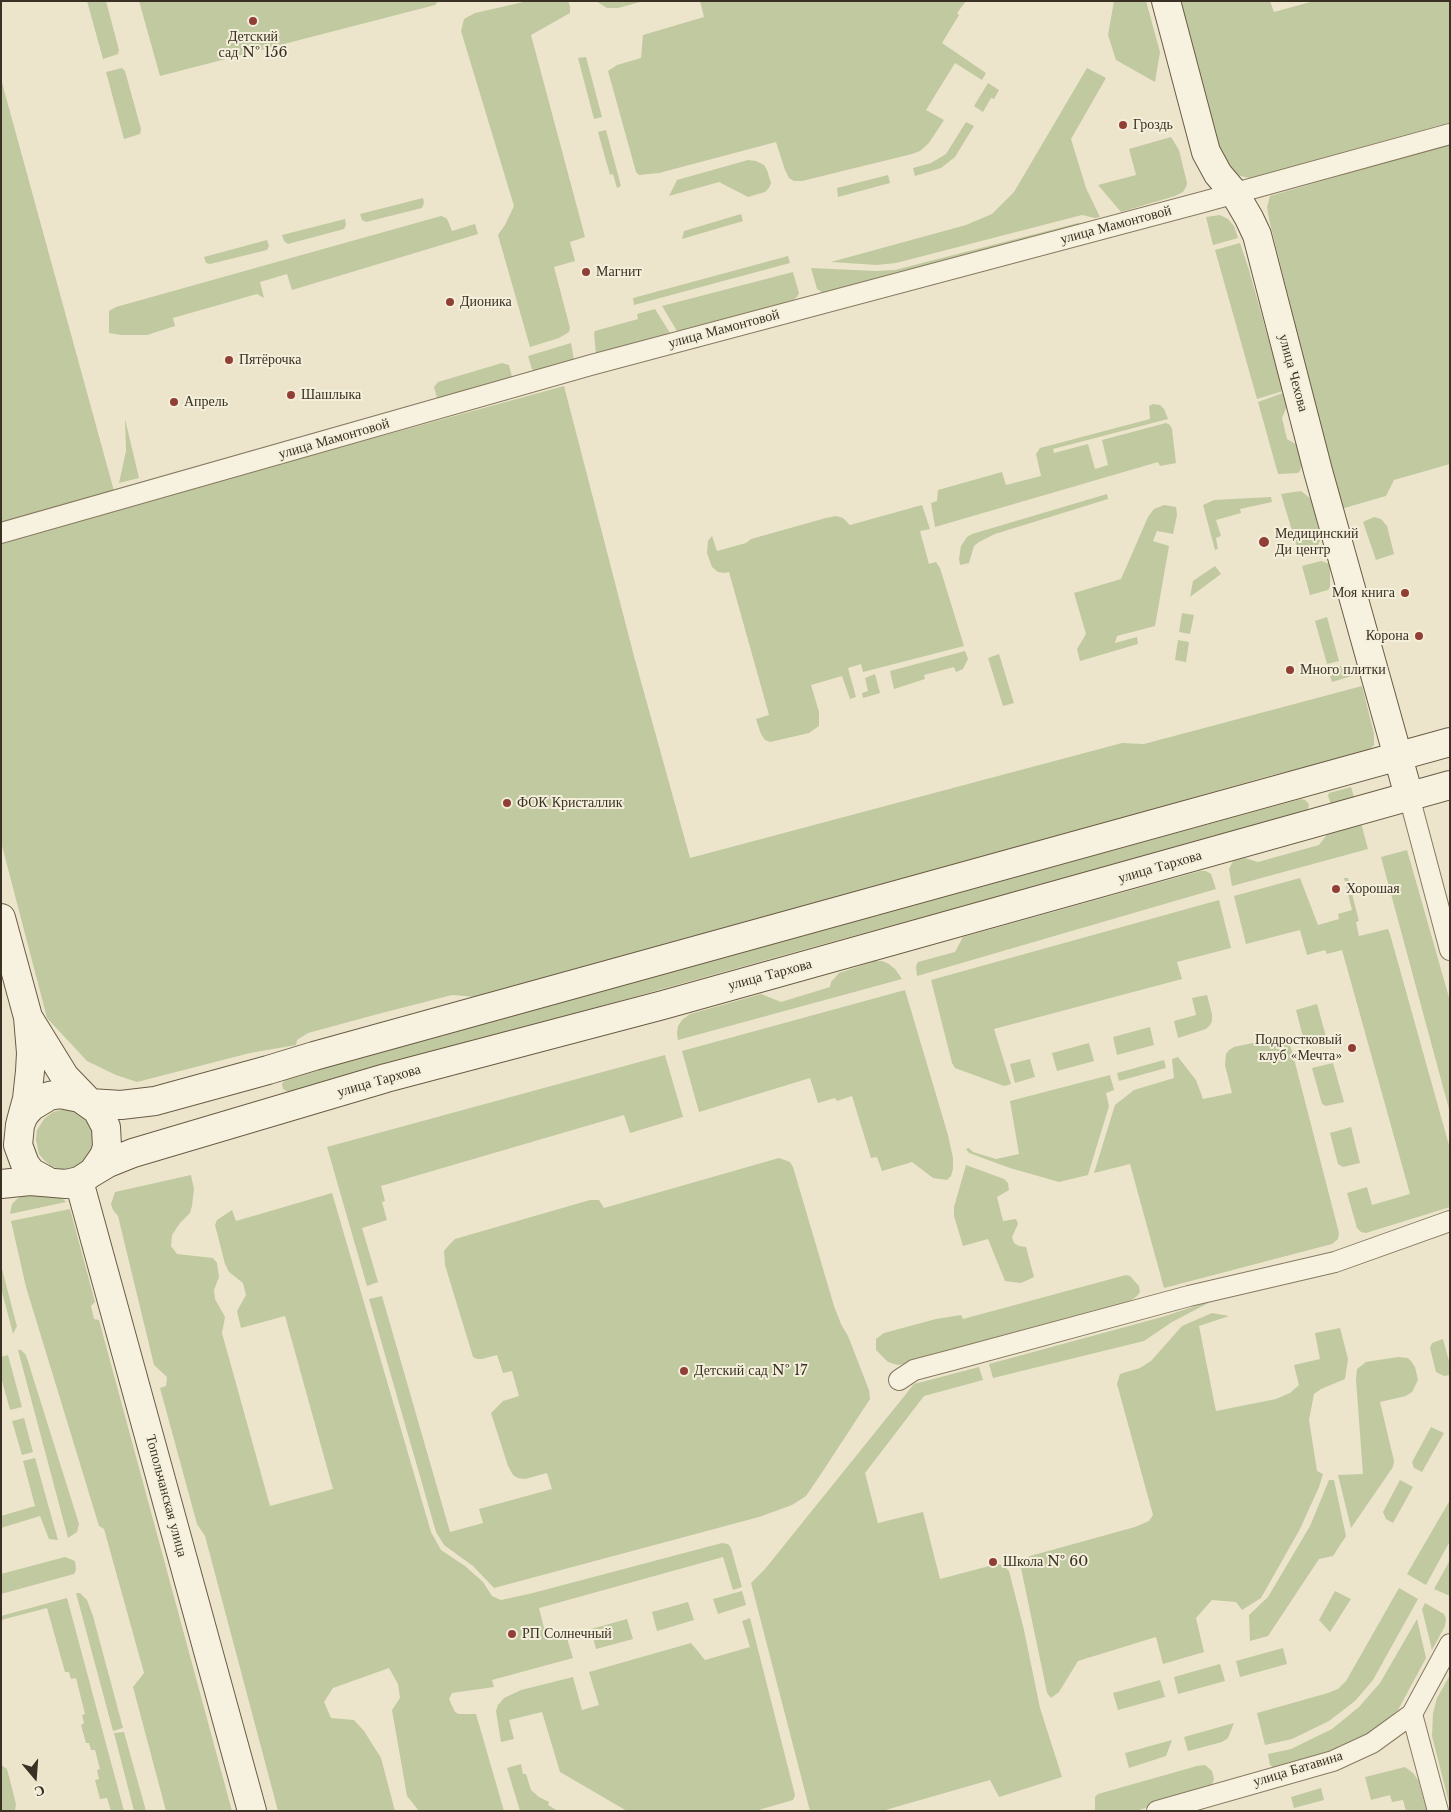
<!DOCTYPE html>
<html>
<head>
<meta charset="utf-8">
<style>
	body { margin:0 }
	#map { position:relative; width:1451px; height:1812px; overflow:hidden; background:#ece5cc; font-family:"Libre Baskerville",serif }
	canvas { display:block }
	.frame { position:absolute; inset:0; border:2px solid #3a3023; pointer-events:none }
	.north { position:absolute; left:10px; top:1752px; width:50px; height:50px; -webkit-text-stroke:4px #f4efdb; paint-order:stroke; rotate:162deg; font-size:14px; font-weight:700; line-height:20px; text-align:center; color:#3a3023 }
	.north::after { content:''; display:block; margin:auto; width:18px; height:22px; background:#3a3023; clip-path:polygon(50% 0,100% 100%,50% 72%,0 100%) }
</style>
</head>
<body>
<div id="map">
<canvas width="1451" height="1812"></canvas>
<div class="frame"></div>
<div class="north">С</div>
</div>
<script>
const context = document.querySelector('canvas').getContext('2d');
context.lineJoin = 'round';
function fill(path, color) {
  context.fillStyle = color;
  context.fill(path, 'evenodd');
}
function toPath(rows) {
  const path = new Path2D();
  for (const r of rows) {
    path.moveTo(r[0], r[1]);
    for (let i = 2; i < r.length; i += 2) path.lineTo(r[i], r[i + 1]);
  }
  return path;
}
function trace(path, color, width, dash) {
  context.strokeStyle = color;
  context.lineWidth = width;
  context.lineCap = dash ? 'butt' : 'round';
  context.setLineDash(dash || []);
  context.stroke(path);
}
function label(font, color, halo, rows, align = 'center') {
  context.font = font + ' "Libre Baskerville",serif';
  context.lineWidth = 4;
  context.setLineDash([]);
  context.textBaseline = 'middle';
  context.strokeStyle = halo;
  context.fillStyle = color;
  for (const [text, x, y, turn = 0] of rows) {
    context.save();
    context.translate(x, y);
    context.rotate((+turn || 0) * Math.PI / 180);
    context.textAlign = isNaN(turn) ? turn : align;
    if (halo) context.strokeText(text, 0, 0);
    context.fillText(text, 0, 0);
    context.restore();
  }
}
const green = toPath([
	[87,1,106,1,119,50,118,54,103,59],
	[139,1,438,1,435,5,160,76],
	[528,1,568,1,570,6,570,13,531,35,585,237,570,242,575,261,554,267,570,328,569,332,559,338,530,347,498,235,505,225,514,206,461,31,464,19,475,13],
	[596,1,644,1,618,8,607,8],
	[700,1,966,1,957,13,959,15,942,43,986,73,982,80,955,63,926,110,944,120,929,143,920,151,912,154,802,181,794,181,789,178,785,170,776,142,659,173,639,175,636,172,608,71,617,65,641,58,643,35,704,17],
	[1114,1,1146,1,1160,52,1155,82,1116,60,1108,35],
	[1177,1,1270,1,1274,12,1314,1,1450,1,1450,127,1262,178,1249,178,1232,174,1224,165],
	[586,57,602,117,594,119,578,58],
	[122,68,125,71,141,129,140,134,124,139,106,72],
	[1087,68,1106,78,1071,139,1086,188,1100,217,1095,218,1082,215,896,263,877,265,831,262,966,225,992,214,1014,192],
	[1,79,114,491,1,522],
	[988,83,999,90,994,99,991,98,983,112,974,106],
	[966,122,974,126,955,157,941,168,915,176,913,168,931,163,946,154],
	[606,130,621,186,617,188,613,174,610,175,598,132],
	[1171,137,1179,150,1187,183,1186,187,1183,192,1175,196,1121,212,1098,185,1136,175,1129,149],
	[1450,144,1450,464,1394,480,1386,496,1341,509,1269,219,1267,207,1270,196],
	[748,160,756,161,764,165,767,170,771,183,769,188,765,192,748,197,719,182,669,196,677,180],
	[888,175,890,183,838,197,837,188],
	[423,198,424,203,422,208,366,222,362,220,360,214],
	[741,214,743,221,682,239,684,231],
	[1220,215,1228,219,1234,226,1238,238,1213,245,1206,217],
	[441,216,446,218,448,221,452,231,475,224,478,234,292,290,287,274,260,282,264,298,257,294,173,318,175,326,147,335,121,335,109,333,109,311,116,307],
	[345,219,346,225,344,229,288,244,284,241,282,235],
	[1078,223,1089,224,825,294,817,289,811,268,876,271,895,270],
	[267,240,269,246,267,250,210,264,206,263,204,257],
	[1240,243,1249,270,1283,391,1257,399,1215,250],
	[788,256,790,263,634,305,633,298],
	[793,272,799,293,797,297,792,301,677,331,662,306],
	[655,309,670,333,596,354,594,334,595,331,638,319,637,314],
	[571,343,574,360,534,371,532,369,528,356],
	[502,363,509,365,512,377,439,401,437,398,434,387,438,382],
	[564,386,635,660,690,858,1122,743,1144,744,1362,686,1374,734,1374,745,1367,752,1269,776,709,935,477,997,452,995,378,1014,308,1033,297,1040,296,1045,250,1053,137,1082,116,1075,87,1061,47,1018,1,842,1,539,119,508],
	[1283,393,1287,406,1282,418,1287,439,1299,446,1303,461,1300,471,1298,473,1278,474,1258,402],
	[1153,404,1160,405,1164,409,1168,419,1053,449,1054,453,1088,444,1095,469,1108,465,1102,440,1166,423,1170,425,1172,429,1176,463,1160,466,1158,462,935,527,931,503,937,501,938,490,1002,472,1006,485,1041,476,1036,454,1040,448,1150,419,1149,406],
	[125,419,139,478,119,483,126,451],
	[1301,491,1311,499,1321,539,1317,547,1314,549,1299,554,1281,494],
	[1107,494,1108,499,995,534,979,542,974,546,969,563,960,565,959,559,961,546,967,537,972,534],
	[1271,497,1272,502,1240,509,1241,513,1216,520,1221,536,1216,538,1218,549,1215,550,1203,505,1214,500],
	[922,505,930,529,920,531,929,564,936,562,940,568,964,646,863,672,861,664,848,668,856,697,850,699,842,676,811,685,819,712,819,726,809,733,770,742,765,740,761,734,756,719,769,715,729,572,724,573,718,572,712,567,707,553,708,541,712,536,717,551,746,543,751,539,826,518,836,516,843,518,850,525],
	[1164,505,1176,507,1177,515,1173,534,1157,531,1153,541,1169,546,1155,626,1117,636,1115,643,1137,637,1138,644,1080,661,1077,649,1086,634,1074,593,1121,579,1148,517,1154,509],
	[1374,517,1381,519,1387,526,1394,554,1376,560,1363,522],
	[1321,561,1330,564,1330,587,1328,590,1310,595,1302,566],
	[1215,566,1221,574,1190,597,1193,581],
	[1182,613,1194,615,1190,634,1179,632],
	[1327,617,1339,661,1327,664,1315,621],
	[1178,640,1189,642,1186,662,1175,660],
	[965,651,968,659,963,669,956,672,954,667,924,675,925,679,894,689,890,671],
	[999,654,1014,703,1003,706,988,658],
	[1341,666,1344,672,1356,669,1356,672,1352,676,1332,682,1328,670],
	[875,674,880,693,863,698,862,693,868,691,865,678],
	[1351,787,1355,800,1334,806,1331,804,1328,796,1329,793],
	[1301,799,1305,800,1309,804,1308,810,1302,814,802,950,290,1093,283,1089,282,1084,285,1079,303,1072],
	[1361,823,1368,849,1232,886,1229,869,1233,861,1245,858,1258,862,1319,845,1329,832],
	[1407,850,1450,1001,1450,1113,1381,857],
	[1200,871,1206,871,1211,874,1216,889,917,976,916,966,918,962,955,952,963,937],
	[1300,878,1318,925,1339,919,1338,914,1352,910,1344,878,1348,878,1359,921,1356,922,1359,936,1388,929,1390,934,1450,1149,1450,1207,1366,1233,1361,1232,1357,1228,1347,1193,1367,1187,1372,1205,1410,1194,1342,950,1327,954,1325,950,1307,955,1300,930,1246,944,1234,896],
	[1219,900,1231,948,1177,962,1182,979,994,1029,1011,1084,1004,1086,955,1068,952,1063,931,980],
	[875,961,882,961,889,964,895,969,902,979,678,1040,677,1033,678,1026,682,1020,690,1014,761,994,781,1002,830,987,831,982,839,973],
	[905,990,948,1135,953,1158,953,1169,951,1176,947,1180,933,1178,912,1162,882,1171,877,1157,871,1158,852,1096,837,1101,835,1098,818,1103,810,1078,699,1112,682,1051],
	[1207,995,1212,1014,1212,1021,1210,1025,1206,1029,1178,1038,1174,1021,1196,1015,1192,998],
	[1317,1004,1327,1040,1309,1045,1304,1041,1296,1010],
	[1150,1027,1154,1045,1117,1055,1113,1037],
	[1276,1038,1281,1038,1289,1043,1292,1051,1339,1233,1338,1239,1332,1244,1164,1288,1130,1164,1094,1173,1115,1105,1134,1090,1174,1078,1172,1059,1178,1057,1196,1080,1203,1099,1232,1093,1225,1065,1226,1054,1229,1050,1234,1047],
	[1089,1043,1094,1061,1057,1071,1052,1053],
	[665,1055,683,1117,630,1133,624,1115,381,1186,385,1201,382,1202,387,1220,362,1228,378,1282,367,1286,327,1147],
	[1030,1059,1035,1077,1015,1083,1010,1064],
	[1164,1060,1166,1068,1119,1081,1117,1073],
	[1333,1063,1344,1102,1326,1106,1322,1104,1312,1068],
	[1110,1075,1114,1090,1106,1093,1109,1106,1088,1175,1059,1182,1010,1168,969,1153,966,1149,969,1148,973,1152,996,1159,1019,1154,1010,1101],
	[64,1109,75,1110,93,1124,95,1151,78,1168,67,1170,52,1167,44,1160,39,1154,36,1140,37,1130,44,1119,53,1112],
	[1351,1127,1360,1163,1343,1167,1338,1164,1330,1133],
	[779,1158,790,1162,793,1167,834,1306,841,1324,848,1336,869,1390,870,1399,819,1477,806,1496,792,1505,759,1517,494,1588,473,1566,444,1545,436,1532,369,1299,382,1296,450,1532,483,1523,479,1509,552,1489,547,1473,525,1479,518,1478,513,1475,508,1466,491,1413,503,1401,519,1396,512,1371,503,1373,497,1355,482,1359,477,1359,473,1357,445,1265,444,1251,449,1245,455,1239,590,1200,599,1200,604,1208],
	[966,1165,1004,1179,1008,1183,1009,1190,997,1197,1003,1221,1016,1219,1018,1224,1012,1237,1014,1243,1019,1246,1026,1247,1034,1277,1021,1283,1005,1281,988,1239,963,1246,954,1216,954,1207],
	[191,1175,194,1189,192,1206,190,1213,180,1223,172,1235,171,1246,177,1254,213,1258,217,1263,219,1277,214,1290,215,1299,225,1317,222,1333,270,1506,333,1489,285,1316,241,1328,237,1311,246,1295,243,1283,229,1272,225,1264,215,1225,217,1220,232,1210,236,1221,332,1193,431,1532,441,1550,465,1566,483,1582,492,1596,501,1600,533,1593,722,1543,728,1544,731,1548,742,1587,733,1590,723,1557,539,1608,547,1640,566,1635,573,1658,492,1680,494,1687,452,1693,449,1699,455,1712,459,1714,476,1714,504,1811,419,1811,407,1796,392,1710,400,1698,398,1684,389,1668,333,1688,324,1702,331,1718,354,1720,364,1731,381,1758,395,1811,278,1811,205,1536,197,1524,160,1388,166,1386,167,1377,154,1365,118,1216,113,1210,111,1204,115,1192],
	[34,1193,55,1195,63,1199,66,1202,10,1214,12,1204,17,1199,23,1195],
	[70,1209,95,1302,91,1306,94,1319,99,1320,232,1811,166,1811,133,1687,144,1673,104,1529,99,1526,26,1287,11,1221],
	[1,1265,16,1323,17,1326,13,1334,1,1288],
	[1126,1275,1130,1276,1139,1286,1140,1292,1137,1296,1129,1302,909,1363,898,1365,888,1362,876,1350,876,1339,884,1333,936,1319,961,1315,963,1319],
	[1214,1300,1172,1322,1144,1341,993,1378,989,1364,1162,1317],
	[1212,1313,1229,1316,1199,1326,1216,1411,1276,1399,1290,1393,1299,1385,1294,1365,1320,1359,1315,1333,1340,1328,1348,1359,1345,1379,1321,1389,1314,1394,1309,1420,1317,1471,1323,1474,1319,1487,1300,1529,1261,1598,1242,1610,1236,1602,1212,1600,1196,1618,1204,1652,1163,1664,1156,1637,1078,1661,1059,1692,1051,1698,1047,1693,1045,1683,1021,1568,1022,1562,1030,1556,1135,1527,1149,1521,1153,1515,1117,1384,1120,1374,1140,1368,1151,1361,1182,1326],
	[1443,1339,1450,1365,1450,1375,1444,1376,1436,1372,1430,1348,1432,1343],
	[18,1350,21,1350,26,1355,79,1524,77,1532,68,1538],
	[8,1355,22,1407,10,1410,1,1377,1,1357],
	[1398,1357,1408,1358,1411,1361,1415,1367,1418,1380,1412,1392,1406,1396,1380,1402,1394,1461,1393,1467,1351,1528,1338,1475,1363,1474,1356,1380,1357,1369,1366,1362],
	[979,1367,983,1380,924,1396,865,1473,878,1523,923,1512,940,1579,997,1564,1003,1565,1009,1571,1024,1630,1040,1708,1062,1777,999,1797,990,1780,882,1811,810,1811,751,1583,765,1569,914,1384],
	[24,1418,33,1452,22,1455,12,1421],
	[1431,1427,1444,1433,1422,1472,1414,1468,1412,1462],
	[35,1458,58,1540,49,1539,40,1516,1,1528,1,1516,35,1506,23,1461],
	[1329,1480,1334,1480,1346,1536,1333,1556,1319,1559,1268,1636,1250,1641,1249,1615,1268,1597,1310,1526],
	[1400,1480,1413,1487,1393,1523,1386,1519,1383,1512],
	[1450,1500,1450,1541,1426,1585,1407,1574],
	[65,1557,75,1561,76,1570,74,1574,1,1594,1,1574],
	[1450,1560,1450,1596,1434,1589],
	[1399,1588,1418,1599,1373,1680,1355,1701,1329,1721,1292,1739,1265,1745,1257,1713,1328,1693,1338,1689,1346,1681],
	[742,1591,746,1605,718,1614,713,1599],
	[1335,1591,1351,1599,1330,1632,1319,1620],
	[76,1593,80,1593,87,1600,93,1616,123,1728,113,1731],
	[67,1598,124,1811,111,1811,107,1798,100,1799,95,1780,99,1779,97,1770,100,1769,95,1750,91,1750,89,1743,86,1743,81,1725,84,1723,82,1715,85,1714,76,1678,71,1679,69,1672,65,1672,47,1608,1,1620,1,1616],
	[688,1602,694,1620,657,1631,652,1612],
	[1425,1603,1444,1614,1446,1619,1445,1626,1432,1650,1422,1609],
	[750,1618,795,1795,793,1800,755,1811,627,1811,560,1772,542,1712,509,1720,514,1739,501,1742,496,1711,498,1705,504,1698,521,1690,573,1677,582,1710,599,1705,589,1672,691,1643,705,1660,750,1647,742,1621],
	[627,1619,633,1639,596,1649,591,1629],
	[1417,1619,1426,1658,1398,1710,1379,1726,1353,1744,1277,1770,1270,1765,1268,1754,1291,1749,1332,1729,1359,1707,1380,1683],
	[1283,1648,1287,1664,1240,1677,1236,1661],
	[1220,1664,1225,1681,1178,1694,1174,1677],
	[1450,1675,1450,1807,1432,1736,1433,1713,1437,1698],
	[1160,1680,1165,1697,1118,1710,1113,1693],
	[1234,1723,1228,1738,1222,1742,1188,1751,1184,1737],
	[124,1732,146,1811,134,1811,114,1733],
	[1172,1740,1166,1756,1129,1768,1125,1753],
	[521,1764,523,1774,526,1774,531,1790,539,1797,549,1802,548,1805,558,1811,520,1811,507,1768],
	[1,1765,7,1769,16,1804,15,1811,1,1811],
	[1205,1765,1212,1771,1214,1779,1211,1788,1203,1792,1135,1811,1095,1811,1095,1797,1098,1794,1197,1766],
	[1405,1767,1413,1773,1418,1780,1427,1811,1406,1811,1403,1800,1392,1802,1390,1795,1371,1800,1365,1777],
	[1321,1788,1324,1800,1294,1808,1291,1797]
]);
const street = toPath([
	[1,533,591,365,1203,202,1450,134],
	[1409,796,1450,950],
	[899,1380,914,1370,952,1360,1189,1296,1335,1262,1450,1221],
	[1412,1714,1438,1811],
	[1157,1811,1333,1761,1372,1743,1412,1714,1450,1644]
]);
const secondary = toPath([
	[1166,1,1206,152,1218,174,1235,194,1249,218,1257,235,1318,471,1409,796],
	[1,918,28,1017,31,1053,30,1071,27,1099,21,1121],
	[28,1017,65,1077,90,1103,121,1105,155,1101,268,1070,314,1056,1450,742],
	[93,1172,108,1163,133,1153,386,1078,663,1005,1450,785],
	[79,1181,252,1811],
	[1,1184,30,1181,66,1184,79,1181,93,1172,104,1156,107,1147,106,1127,97,1110,80,1098,60,1094,49,1096,31,1107,24,1115,20,1125,18,1145,25,1164,31,1172,49,1182]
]);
const markers = [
	[253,21,5,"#913f36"],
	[1123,125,5,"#913f36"],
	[586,272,5,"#913f36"],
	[450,302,5,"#913f36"],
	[229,360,5,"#913f36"],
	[291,395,5,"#913f36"],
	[174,402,5,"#913f36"],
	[1264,542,6,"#913f36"],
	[1405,593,5,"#913f36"],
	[1419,636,5,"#913f36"],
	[1290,670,5,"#913f36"],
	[507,803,5,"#913f36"],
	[1336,889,5,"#913f36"],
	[1352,1048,5,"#913f36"],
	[684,1371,5,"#913f36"],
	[993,1562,5,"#913f36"],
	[512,1634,5,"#913f36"]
];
const poiNames = [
	["Детский",253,37,"center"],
	["сад № 156",253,53,"center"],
	["Гроздь",1133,125],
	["Магнит",596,272],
	["Дионика",460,302],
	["Пятёрочка",239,360],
	["Шашлыка",301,395],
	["Апрель",184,402],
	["Медицинский",1275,534],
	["Ди центр",1275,550],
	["Моя книга",1395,593,"right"],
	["Корона",1409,636,"right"],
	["Много плитки",1300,670],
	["ФОК Кристаллик",517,803],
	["Хорошая",1346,889],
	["Подростковый",1342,1040,"right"],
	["клуб «Мечта»",1342,1056,"right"],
	["Детский сад № 17",694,1371],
	["Школа № 60",1003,1562],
	["РП Солнечный",522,1634]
];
const streetNames = [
	["улица Мамонтовой",1116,225,-15],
	["улица Мамонтовой",724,329,-15],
	["улица Чехова",1293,373,75],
	["улица Мамонтовой",334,439,-16],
	["улица Тархова",1160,867,-16],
	["улица Тархова",770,975,-15],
	["улица Тархова",379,1081,-16],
	["Топольчанская улица",166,1496,75],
	["улица Батавина",1298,1769,-17]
];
fill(green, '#c0c9a0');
trace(street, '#887a61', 22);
trace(secondary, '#6a5b44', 30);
trace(street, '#f7f2df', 20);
trace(secondary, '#f7f2df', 28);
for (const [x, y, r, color] of markers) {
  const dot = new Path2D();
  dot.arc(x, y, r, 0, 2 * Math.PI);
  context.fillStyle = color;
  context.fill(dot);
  trace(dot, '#f4efdb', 2);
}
label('14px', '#3a3023', '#f4efdb', poiNames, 'left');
label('14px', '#3a3023', '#f4efdb', streetNames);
</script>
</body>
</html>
